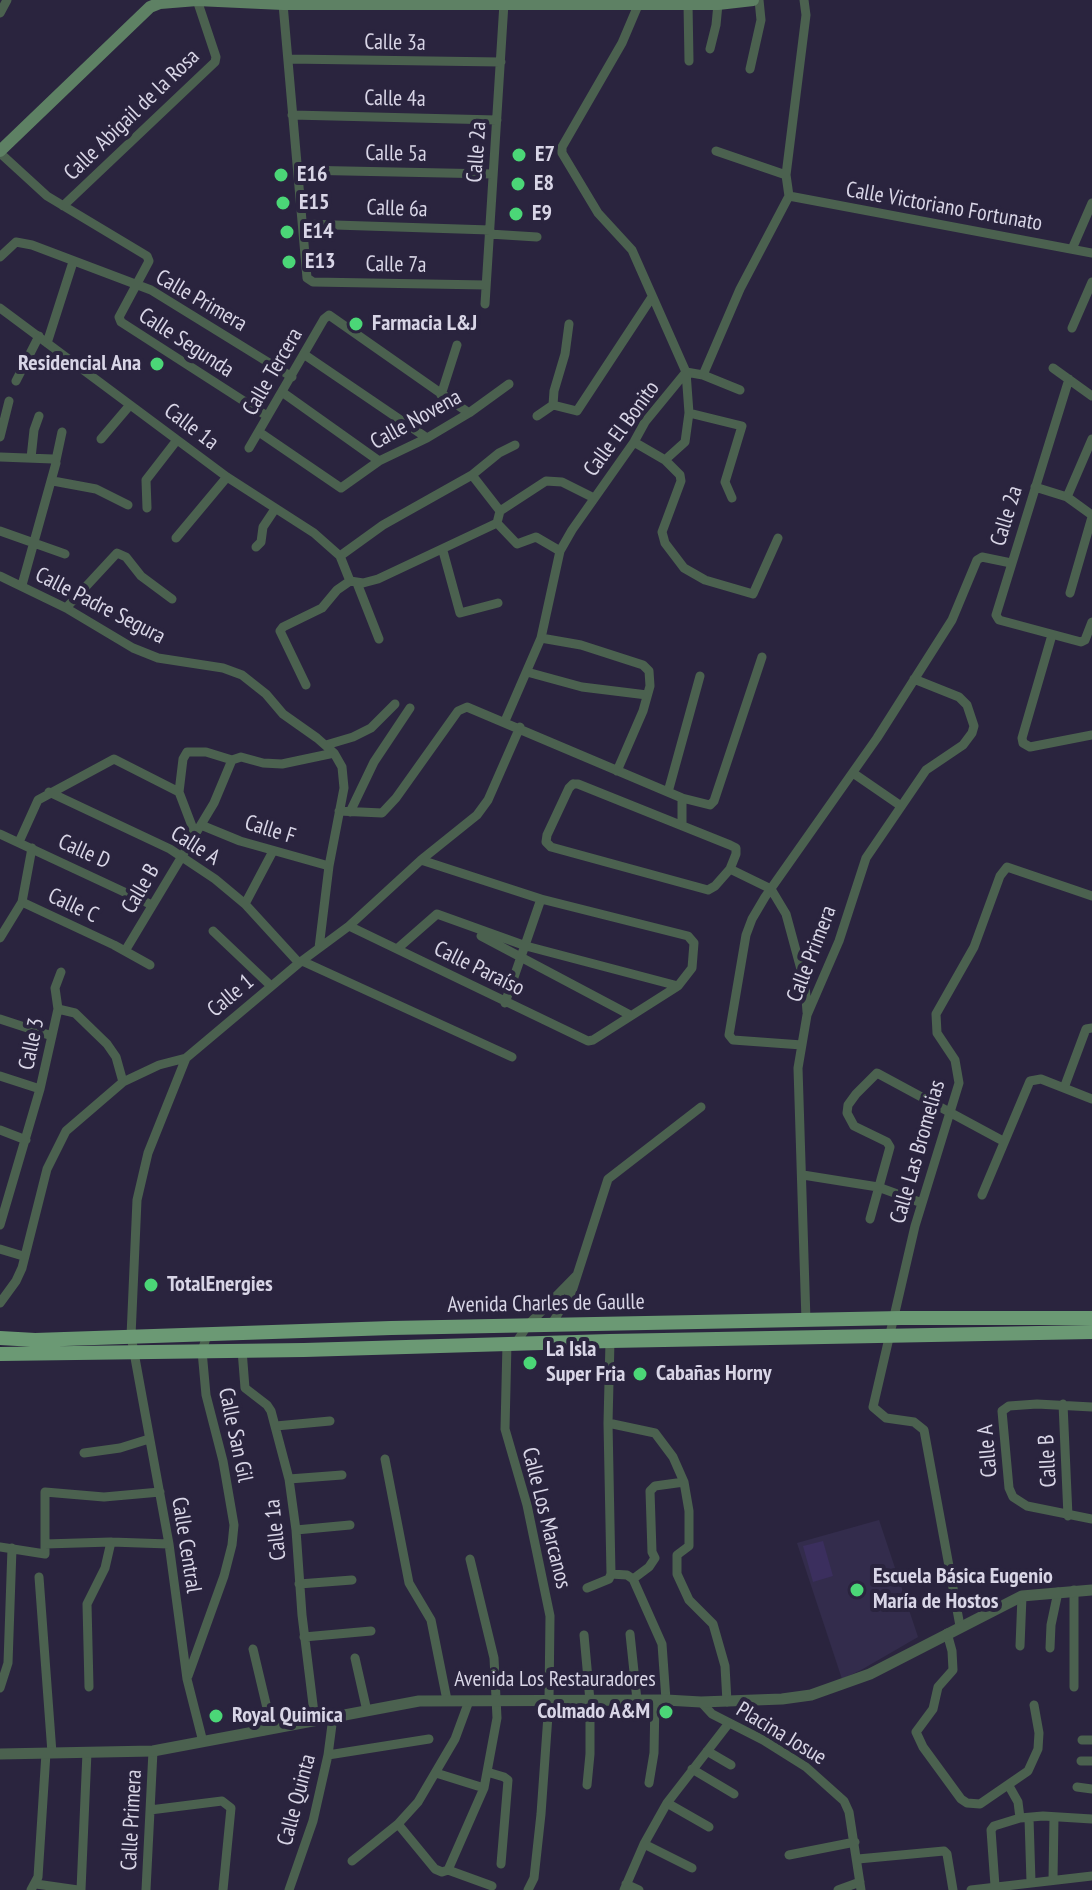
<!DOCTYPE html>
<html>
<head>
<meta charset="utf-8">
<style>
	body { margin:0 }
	canvas { display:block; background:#2a243e }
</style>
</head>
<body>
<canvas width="1092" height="1890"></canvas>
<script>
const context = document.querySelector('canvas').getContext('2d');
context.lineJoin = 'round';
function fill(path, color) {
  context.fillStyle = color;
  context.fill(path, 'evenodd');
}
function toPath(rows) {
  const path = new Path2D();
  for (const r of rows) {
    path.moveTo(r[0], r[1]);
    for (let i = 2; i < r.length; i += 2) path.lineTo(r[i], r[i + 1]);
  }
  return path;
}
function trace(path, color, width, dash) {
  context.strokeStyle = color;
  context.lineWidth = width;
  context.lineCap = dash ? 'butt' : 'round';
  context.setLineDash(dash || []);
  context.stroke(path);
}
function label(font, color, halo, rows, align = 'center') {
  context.font = font + ' "PT Sans Narrow",sans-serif';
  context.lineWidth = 8;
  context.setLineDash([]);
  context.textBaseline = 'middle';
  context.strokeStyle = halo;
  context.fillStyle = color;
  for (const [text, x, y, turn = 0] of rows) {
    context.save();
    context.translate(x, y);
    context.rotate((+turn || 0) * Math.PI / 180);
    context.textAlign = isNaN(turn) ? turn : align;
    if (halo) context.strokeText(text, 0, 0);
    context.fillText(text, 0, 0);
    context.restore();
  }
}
const built = toPath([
	[879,1520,918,1637,861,1670,842,1679,797,1543]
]);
const green = toPath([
	[823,1541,833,1576,813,1582,803,1546]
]);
const minor = toPath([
	[639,3,622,43,562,147,562,153,598,213,632,250,686,372,689,413,685,442,665,460],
	[283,4,307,278,313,282,486,285],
	[688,4,689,61],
	[0,13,7,0],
	[710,49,716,25,718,4],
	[288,59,501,62],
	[750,69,761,20,759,0],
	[292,115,497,120],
	[716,151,786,175],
	[0,153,47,196,147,256,149,261,119,317,121,322,267,416],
	[298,170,493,174],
	[789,196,1092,253],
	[63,206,215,62,216,57,197,0],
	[304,224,490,230],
	[489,234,537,237],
	[1072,249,1092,203],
	[0,257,16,242,32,245,151,290,292,377],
	[485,304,504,3],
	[0,308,227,477,314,533,340,556,350,581],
	[569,324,565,354,554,391,553,405,577,411,652,297],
	[1072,328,1092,282],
	[47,343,73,262],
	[305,355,427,438],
	[1053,368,1092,396],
	[686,372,703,375,740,390],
	[703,375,740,289,789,196,786,175,806,15,804,0],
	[1069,379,996,615,999,620,1081,642,1085,640,1092,622],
	[16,381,39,336],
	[282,392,379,461],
	[441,395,457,345],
	[689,413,742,426,725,482,732,498],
	[537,416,553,405],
	[259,432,341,488,379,461,427,438,469,413,509,384],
	[0,437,9,401],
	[101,439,130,405],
	[634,442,665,460,680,475,681,481,662,532,665,543,684,568,705,580,753,594,778,538],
	[249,448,324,319,329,315,469,413],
	[0,457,53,459,56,463,22,585],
	[31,458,34,430,39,416],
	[56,460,62,432],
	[472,475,500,511],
	[53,481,96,489,128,505],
	[1035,487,1067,497,1092,515],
	[1067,497,1092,439],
	[147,508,146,480,177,440],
	[497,523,517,544,536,537,560,551],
	[0,531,65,554],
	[176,538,227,477],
	[256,547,261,542,263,527,275,509],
	[443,551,460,613,498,603],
	[340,556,383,525,472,475,499,453,515,445],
	[0,576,66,608,133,648,158,658,223,668,242,675,266,694,283,714,317,738,334,753,342,767,344,788,329,866,319,948],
	[357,583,379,639],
	[1070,593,1092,517],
	[66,608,117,553,126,557,141,576,172,599],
	[1052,635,1022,738,1023,743,1030,747,1092,735],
	[541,638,581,645,643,665,649,671,650,686,643,711,617,771],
	[527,672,582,687,647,695],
	[306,685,280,631,283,627,322,608,337,590,350,581,363,583,378,579,497,523,500,511,546,481,562,482,594,498],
	[505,721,541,638,560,551,572,530,634,442,645,422,686,372],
	[326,745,353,737,371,728,395,704],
	[232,760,241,757,263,763,282,764,334,753],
	[853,773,901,806],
	[573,784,578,784,730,845,736,848,736,854,730,869,715,886,708,890,551,847,546,842,547,835,569,788,573,784],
	[49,792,170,849,215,879,245,904,299,963],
	[179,792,183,759,187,752,206,752,232,760],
	[668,792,700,676],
	[339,811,382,813,396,798,458,711,467,707,682,798,710,805,714,801,762,657],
	[350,812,374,762,410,708],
	[201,825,240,841,329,866],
	[682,825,682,798],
	[0,834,152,905],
	[19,842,38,800,114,759,179,792,195,834],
	[730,869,771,889,786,914,805,984,807,1012],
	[22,902,114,945,150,965],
	[245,904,273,851],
	[349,926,588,1041,593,1040,678,986],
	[213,931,271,986],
	[481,936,630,1015],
	[0,938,22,902,32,848],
	[397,949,437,914,526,946,678,986,692,968,694,943,688,936,541,899,421,860],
	[125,951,214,803,232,760],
	[302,961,512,1057],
	[505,1003,541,899],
	[58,1009,75,1013,107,1044,116,1057,123,1082],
	[0,1019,52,1036],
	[802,1045,733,1040,729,1035,746,935,752,919,765,897,877,738,952,620,977,560,982,557,1011,563],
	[186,1058,148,1153,137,1200,131,1336,169,1544,187,1679,203,1742],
	[0,1076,40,1089],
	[1064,1088,1086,1029,1092,1028],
	[0,1130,26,1140],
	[803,1175,878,1187,922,1203],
	[982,1195,1030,1081,1041,1079,1092,1099],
	[870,1219,890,1147,887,1142,854,1126,847,1113,848,1105,856,1094,877,1073,1003,1141],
	[0,1225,40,1089,58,1009,55,988,61,972],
	[0,1249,23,1256],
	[0,1303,16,1281,22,1268,47,1169,66,1131,123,1082,159,1065,186,1058,299,963,349,926,421,860,477,815,488,800,520,727],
	[806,1321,798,1068,807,1015,839,941,866,858,926,770,963,745,972,733,974,726,967,705,959,697,914,679],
	[551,1325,572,1291,608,1179,701,1107],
	[610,1341,608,1423,611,1574,627,1575,633,1579,662,1644,666,1700],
	[507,1343,505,1429,527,1505,550,1616,549,1701,541,1814,534,1878,528,1890],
	[516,1343,527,1326,576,1276],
	[242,1350,245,1388,267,1405,271,1411,289,1479,296,1530,302,1615,315,1721],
	[1063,1404,1068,1516],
	[1092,1407,1037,1404,1009,1406,1002,1411,1009,1488,1013,1497,1027,1506,1092,1519],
	[608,1423,655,1433,673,1457,684,1482,689,1511,689,1546,677,1555,677,1574,689,1600,713,1624,725,1666,727,1702],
	[276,1426,330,1421],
	[84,1453,120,1448,149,1439],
	[385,1459,409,1583,431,1620,447,1700],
	[289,1479,342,1475],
	[296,1530,350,1525],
	[45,1544,111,1542,169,1544],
	[0,1547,45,1554,45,1492,104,1497,160,1492],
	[39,1577,52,1753],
	[633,1579,649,1567,655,1558,652,1552,650,1491,655,1486,684,1482],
	[299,1584,352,1580],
	[587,1588,609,1579,611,1574],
	[1074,1590,1074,1687],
	[960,1626,924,1430,914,1422,886,1418,873,1407,915,1226,959,1083,955,1060,937,1033,936,1014,974,947,1000,876,1007,867,1092,896],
	[947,1633,952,1651,953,1670,938,1687,933,1709,916,1732,923,1747,961,1799,967,1803,980,1804,1028,1771,1038,1749,1039,1733,1034,1705],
	[630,1634,637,1700],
	[584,1635,590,1701,590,1754,587,1785],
	[304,1637,371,1631],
	[1020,1646,1022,1596],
	[1050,1648,1051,1625,1058,1592],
	[253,1649,267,1708,263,1716,263,1731],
	[355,1658,367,1711],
	[188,1676,224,1576,232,1545,234,1525,223,1461,206,1395,202,1351,207,1335],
	[89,1687,87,1604,105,1568,111,1542],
	[0,1688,8,1663,12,1548],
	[701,1702,712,1714,763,1740,806,1767,844,1801,849,1812,861,1890],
	[1082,1740,1092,1740],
	[707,1751,731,1765],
	[328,1755,429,1739],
	[1081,1761,1092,1761],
	[692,1769,734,1794],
	[487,1772,504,1777,508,1780,501,1864],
	[436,1773,484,1788],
	[649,1783,654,1753,655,1700],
	[1009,1786,1018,1802,1020,1818],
	[1077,1787,1092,1789],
	[667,1803,709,1827],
	[150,1810,222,1801,231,1808,223,1890],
	[1029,1818,1031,1882],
	[398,1824,435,1869,442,1872,448,1870,492,1886],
	[644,1844,692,1868],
	[789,1855,855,1842],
	[858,1859,944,1851,947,1854,953,1890],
	[352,1861,398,1824,418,1802,455,1739,469,1701],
	[448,1870,484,1788,497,1718,494,1658,470,1559],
	[1053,1880,1054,1817],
	[36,1884,78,1890],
	[626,1884,639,1890],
	[995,1886,991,1830,994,1826,1020,1818,1043,1816,1092,1819],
	[31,1890,38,1877,46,1753],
	[81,1890,87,1752],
	[146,1890,153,1751],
	[289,1890,313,1821,328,1755,333,1717],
	[624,1890,644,1844,667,1803,729,1723],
	[838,1890,860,1882],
	[971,1890,1092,1876]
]);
const tertiary = toPath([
	[0,1754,153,1751,419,1701,666,1700,701,1702,782,1699,811,1695,870,1674,1022,1596,1092,1590]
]);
const secondary = toPath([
	[0,151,150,7,160,3,197,0,283,4,718,4,753,0]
]);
const primary = toPath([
	[0,1338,35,1340,391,1328,901,1318,1092,1318],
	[0,1354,304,1350,610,1341,1092,1332]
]);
const markers = [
	[519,155,8,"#4bd677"],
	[281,175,8,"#4bd677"],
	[518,184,8,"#4bd677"],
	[283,203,8,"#4bd677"],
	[516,214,8,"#4bd677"],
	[287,232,8,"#4bd677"],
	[289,262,8,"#4bd677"],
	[356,324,8,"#4bd677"],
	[157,364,8,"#4bd677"],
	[151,1285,8,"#4bd677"],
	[530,1363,8,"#4bd677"],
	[640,1374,8,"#4bd677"],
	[857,1590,8,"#4bd677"],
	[666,1712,8,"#4bd677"],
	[216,1716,8,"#4bd677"]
];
const streetNames = [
	["Calle 3a",395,43,1],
	["Calle 4a",395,99,1],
	["Calle Abigail de la Rosa",132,115,-44],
	["Calle 2a",477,152,-86],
	["Calle 5a",396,154,1],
	["Calle Victoriano Fortunato",944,207,10],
	["Calle 6a",397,209,2],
	["Calle 7a",396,265,1],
	["Calle Primera",201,301,30],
	["Calle Segunda",186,343,33],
	["Calle Tercera",273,372,-60],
	["Calle Novena",416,420,-29],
	["Calle 1a",191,427,37],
	["Calle El Bonito",622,429,-54],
	["Calle 2a",1007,516,-73],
	["Calle Padre Segura",100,606,27],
	["Calle F",270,830,17],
	["Calle A",195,846,32],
	["Calle D",84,852,24],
	["Calle B",141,889,-60],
	["Calle C",73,906,25],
	["Calle Primera",812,954,-69],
	["Calle Paraíso",479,969,26],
	["Calle 1",231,996,-40],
	["Calle 3",32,1044,-78],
	["Calle Las Bromelias",918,1152,-74],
	["Avenida Charles de Gaulle",546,1304,-1],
	["Calle San Gil",235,1435,78],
	["Calle A",988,1451,-95],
	["Calle B",1048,1461,-93],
	["Calle Los Marcanos",546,1518,76],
	["Calle 1a",276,1530,-96],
	["Calle Central",186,1545,81],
	["Avenida Los Restauradores",555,1680],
	["Placina Josue",781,1734,31],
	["Calle Quinta",297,1800,-75],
	["Calle Primera",132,1820,-87]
];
const poiNames = [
	["E7",535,155],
	["E16",297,175],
	["E8",534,184],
	["E15",299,203],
	["E9",532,214],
	["E14",303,232],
	["E13",305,262],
	["Farmacia L&J",372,324],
	["Residencial Ana",141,364,"right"],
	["TotalEnergies",167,1285],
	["La Isla",546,1350],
	["Super Fria",546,1375],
	["Cabañas Horny",656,1374],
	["Escuela Básica Eugenio",873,1577],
	["María de Hostos",873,1602],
	["Colmado A&M",650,1712,"right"],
	["Royal Quimica",232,1716]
];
fill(built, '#332c4c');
fill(green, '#3b2f5e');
trace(minor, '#4b614f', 9);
trace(tertiary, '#4b614f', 11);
trace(secondary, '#5e8164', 12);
trace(primary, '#6b9974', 14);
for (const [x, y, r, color] of markers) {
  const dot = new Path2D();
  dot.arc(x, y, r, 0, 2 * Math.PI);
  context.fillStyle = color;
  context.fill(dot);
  trace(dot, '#2a243e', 3);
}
label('22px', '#d8d5e6', '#2a243e', streetNames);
label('bold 22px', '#d8d5e6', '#2a243e', poiNames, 'left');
</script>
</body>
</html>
